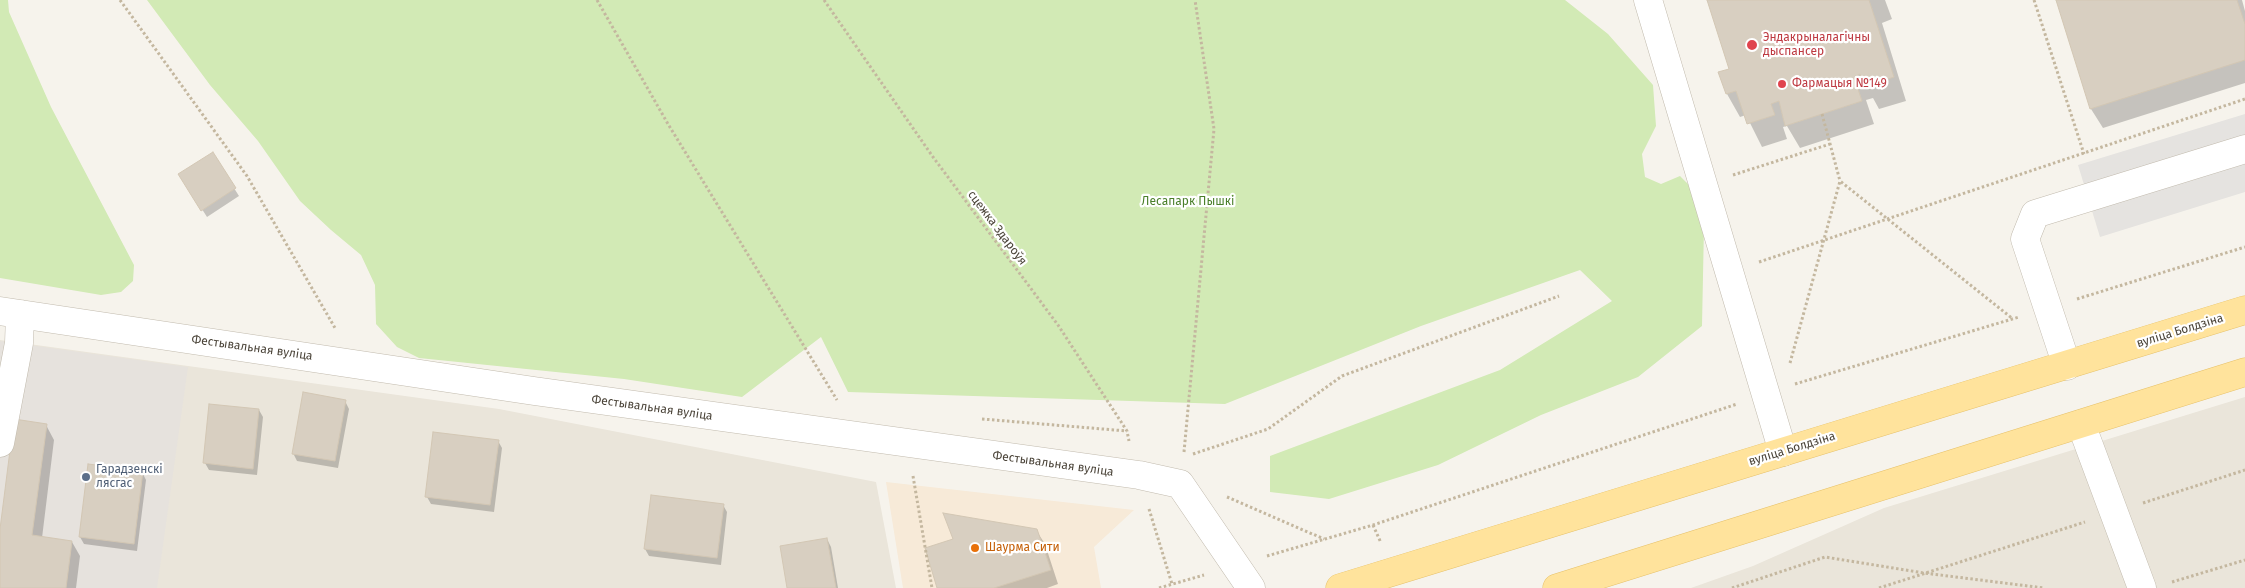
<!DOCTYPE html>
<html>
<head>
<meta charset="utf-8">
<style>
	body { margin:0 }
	canvas { display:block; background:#f6f3ec }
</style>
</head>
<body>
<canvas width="2245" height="588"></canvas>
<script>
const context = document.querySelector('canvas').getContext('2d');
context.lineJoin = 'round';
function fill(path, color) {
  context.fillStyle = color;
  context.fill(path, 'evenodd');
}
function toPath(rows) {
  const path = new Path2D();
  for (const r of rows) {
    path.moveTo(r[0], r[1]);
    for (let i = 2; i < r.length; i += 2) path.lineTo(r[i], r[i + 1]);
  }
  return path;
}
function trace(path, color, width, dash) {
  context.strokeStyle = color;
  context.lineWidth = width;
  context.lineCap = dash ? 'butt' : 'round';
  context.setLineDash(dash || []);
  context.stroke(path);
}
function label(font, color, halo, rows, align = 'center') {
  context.font = font + ' "Fira Sans",sans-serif';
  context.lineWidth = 4.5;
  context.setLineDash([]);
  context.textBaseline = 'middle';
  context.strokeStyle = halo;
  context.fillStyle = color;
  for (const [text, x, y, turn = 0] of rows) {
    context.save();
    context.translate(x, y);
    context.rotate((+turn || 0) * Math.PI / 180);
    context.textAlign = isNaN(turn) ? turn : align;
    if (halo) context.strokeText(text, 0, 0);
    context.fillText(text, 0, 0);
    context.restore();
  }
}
const residential = toPath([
	[0,340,499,409,876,482,896,588,0,588],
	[2245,397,2245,588,1691,588,1753,566,1884,508]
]);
const commercial = toPath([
	[886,482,1134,510,1094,547,1101,588,903,588]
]);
const industrial = toPath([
	[0,341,188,367,157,588,0,588]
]);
const green = toPath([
	[0,0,8,0,9,12,51,107,134,265,133,281,121,292,101,295,0,278],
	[147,0,1565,0,1608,34,1653,85,1656,126,1642,154,1645,177,1661,184,1680,176,1691,187,1704,226,1702,326,1638,377,1541,415,1438,465,1329,499,1270,492,1270,456,1500,370,1612,301,1580,270,1421,326,1225,404,848,392,821,337,742,397,624,379,419,358,397,347,376,324,375,285,361,255,331,230,300,201,258,141,210,85]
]);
const parking = toPath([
	[2245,114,2245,192,2100,237,2078,165]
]);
const shadow = toPath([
	[1708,0,1885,0,1892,19,1882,23,1906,101,1879,109,1873,98,1866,100,1874,124,1800,148,1787,126,1783,127,1787,139,1762,147,1746,115,1740,117,1727,94,1720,73,1730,70],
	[2057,0,2242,0,2245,11,2245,83,2103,128,2091,109],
	[212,153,239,196,207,217,184,181],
	[345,401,349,409,338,468,297,461,293,453],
	[259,410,263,417,257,475,209,470,205,463],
	[46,425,54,440,42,538,72,542,80,556,76,588,0,588,0,538],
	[498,441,502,448,494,512,431,504,427,497],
	[142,472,146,480,137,551,84,544,80,537],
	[723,505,727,512,721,565,649,556,645,549],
	[1036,530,1045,544,1058,584,1047,588,938,588,954,540],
	[827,539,831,547,838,588,788,588]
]);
const building = toPath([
	[1707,0,1869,0,1894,77,1865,87,1860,74,1854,77,1862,101,1785,126,1779,101,1771,104,1775,115,1747,124,1736,91,1726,94,1718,72,1729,69,1707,0],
	[2056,0,2237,0,2245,24,2245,60,2090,109,2056,0],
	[213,152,236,188,201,211,178,174,213,152],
	[303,392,346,400,335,461,292,454,303,392],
	[209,404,259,409,253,469,203,463,209,404],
	[14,419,47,424,32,535,72,541,66,588,0,588,0,529,14,419],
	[433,432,499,440,490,505,425,497,433,432],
	[88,464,143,471,134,544,79,537,88,464],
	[651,495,724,504,717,558,644,549,651,495],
	[943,513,1037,529,1051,570,994,588,937,588,925,548,953,539,943,513],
	[827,538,836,588,787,588,780,546,827,538]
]);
const path = toPath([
	[120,0,247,176,335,328],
	[597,0,668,124,837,400],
	[824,0,933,157,1058,325,1127,431,1129,441],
	[2034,0,2084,154],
	[1822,114,1840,181],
	[1733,175,1830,144],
	[1759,262,2245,99],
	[2077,299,2245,247],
	[1790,363,1840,181,2013,319],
	[1795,384,2019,317],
	[982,419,1127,431],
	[1184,452,1214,129,1195,0],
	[1193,454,1268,429,1342,376,1559,296],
	[913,476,932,588],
	[1227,497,1324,539],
	[2143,503,2245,470],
	[1149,509,1172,584],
	[1373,525,1381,543],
	[1267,556,1373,525,1737,404],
	[2172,582,2245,560],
	[1159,588,1204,575],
	[1732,588,1825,557,1924,573,2044,588],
	[1879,588,2085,522]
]);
const minor = toPath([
	[1648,0,1783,452],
	[0,311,534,391,1139,475,1180,484,1251,588],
	[2067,366,2025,239,2035,214,2245,149],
	[2081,424,2142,588],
	[0,443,19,343,20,314]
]);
const major = toPath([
	[1340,588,2245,310],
	[1557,588,2245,372]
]);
const markers = [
	[1752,45,6,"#e0444e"],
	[1782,84,5,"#e0444e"],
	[86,477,5,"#5c6f8a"],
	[975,548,5,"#e8710a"]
];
const healthNames = [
	["Эндакрыналагічны",1763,38],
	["дыспансер",1763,52],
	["Фармацыя №149",1792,84]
];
const parkNames = [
	["Лесапарк Пышкі",1188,202]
];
const streetNames = [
	["сцежка Здароўя",997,228,53],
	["вуліца Болдзіна",2180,331,-17],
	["Фестывальная вуліца",252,348,8],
	["Фестывальная вуліца",652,408,8],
	["вуліца Болдзіна",1792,449,-17],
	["Фестывальная вуліца",1053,464,8]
];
const serviceNames = [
	["Гарадзенскі",96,470],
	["лясгас",96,484]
];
const foodNames = [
	["Шаурма Сити",985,548]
];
fill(residential, '#eae5da');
fill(commercial, '#f7ead8');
fill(industrial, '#e6e2dd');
fill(green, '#d2eab5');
fill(parking, '#e5e3e0');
fill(shadow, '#0003');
fill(building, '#d8cfc1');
trace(building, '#d3c7b4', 1);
trace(minor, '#c2bbae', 29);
trace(major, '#e6c16a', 29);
trace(path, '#c4b79f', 3, [2.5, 2.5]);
trace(minor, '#fff', 28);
trace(major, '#ffe39c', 28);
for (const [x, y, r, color] of markers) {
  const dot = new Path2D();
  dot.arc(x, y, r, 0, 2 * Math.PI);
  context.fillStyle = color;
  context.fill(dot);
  trace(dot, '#fff', 2);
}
label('12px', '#be3a42', '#fff', healthNames, 'left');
label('12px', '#4a7f2a', '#fff', parkNames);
label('12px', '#4b4439', '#fff', streetNames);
label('12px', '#4e5e75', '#fff', serviceNames, 'left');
label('12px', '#c56008', '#fff', foodNames, 'left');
</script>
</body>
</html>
